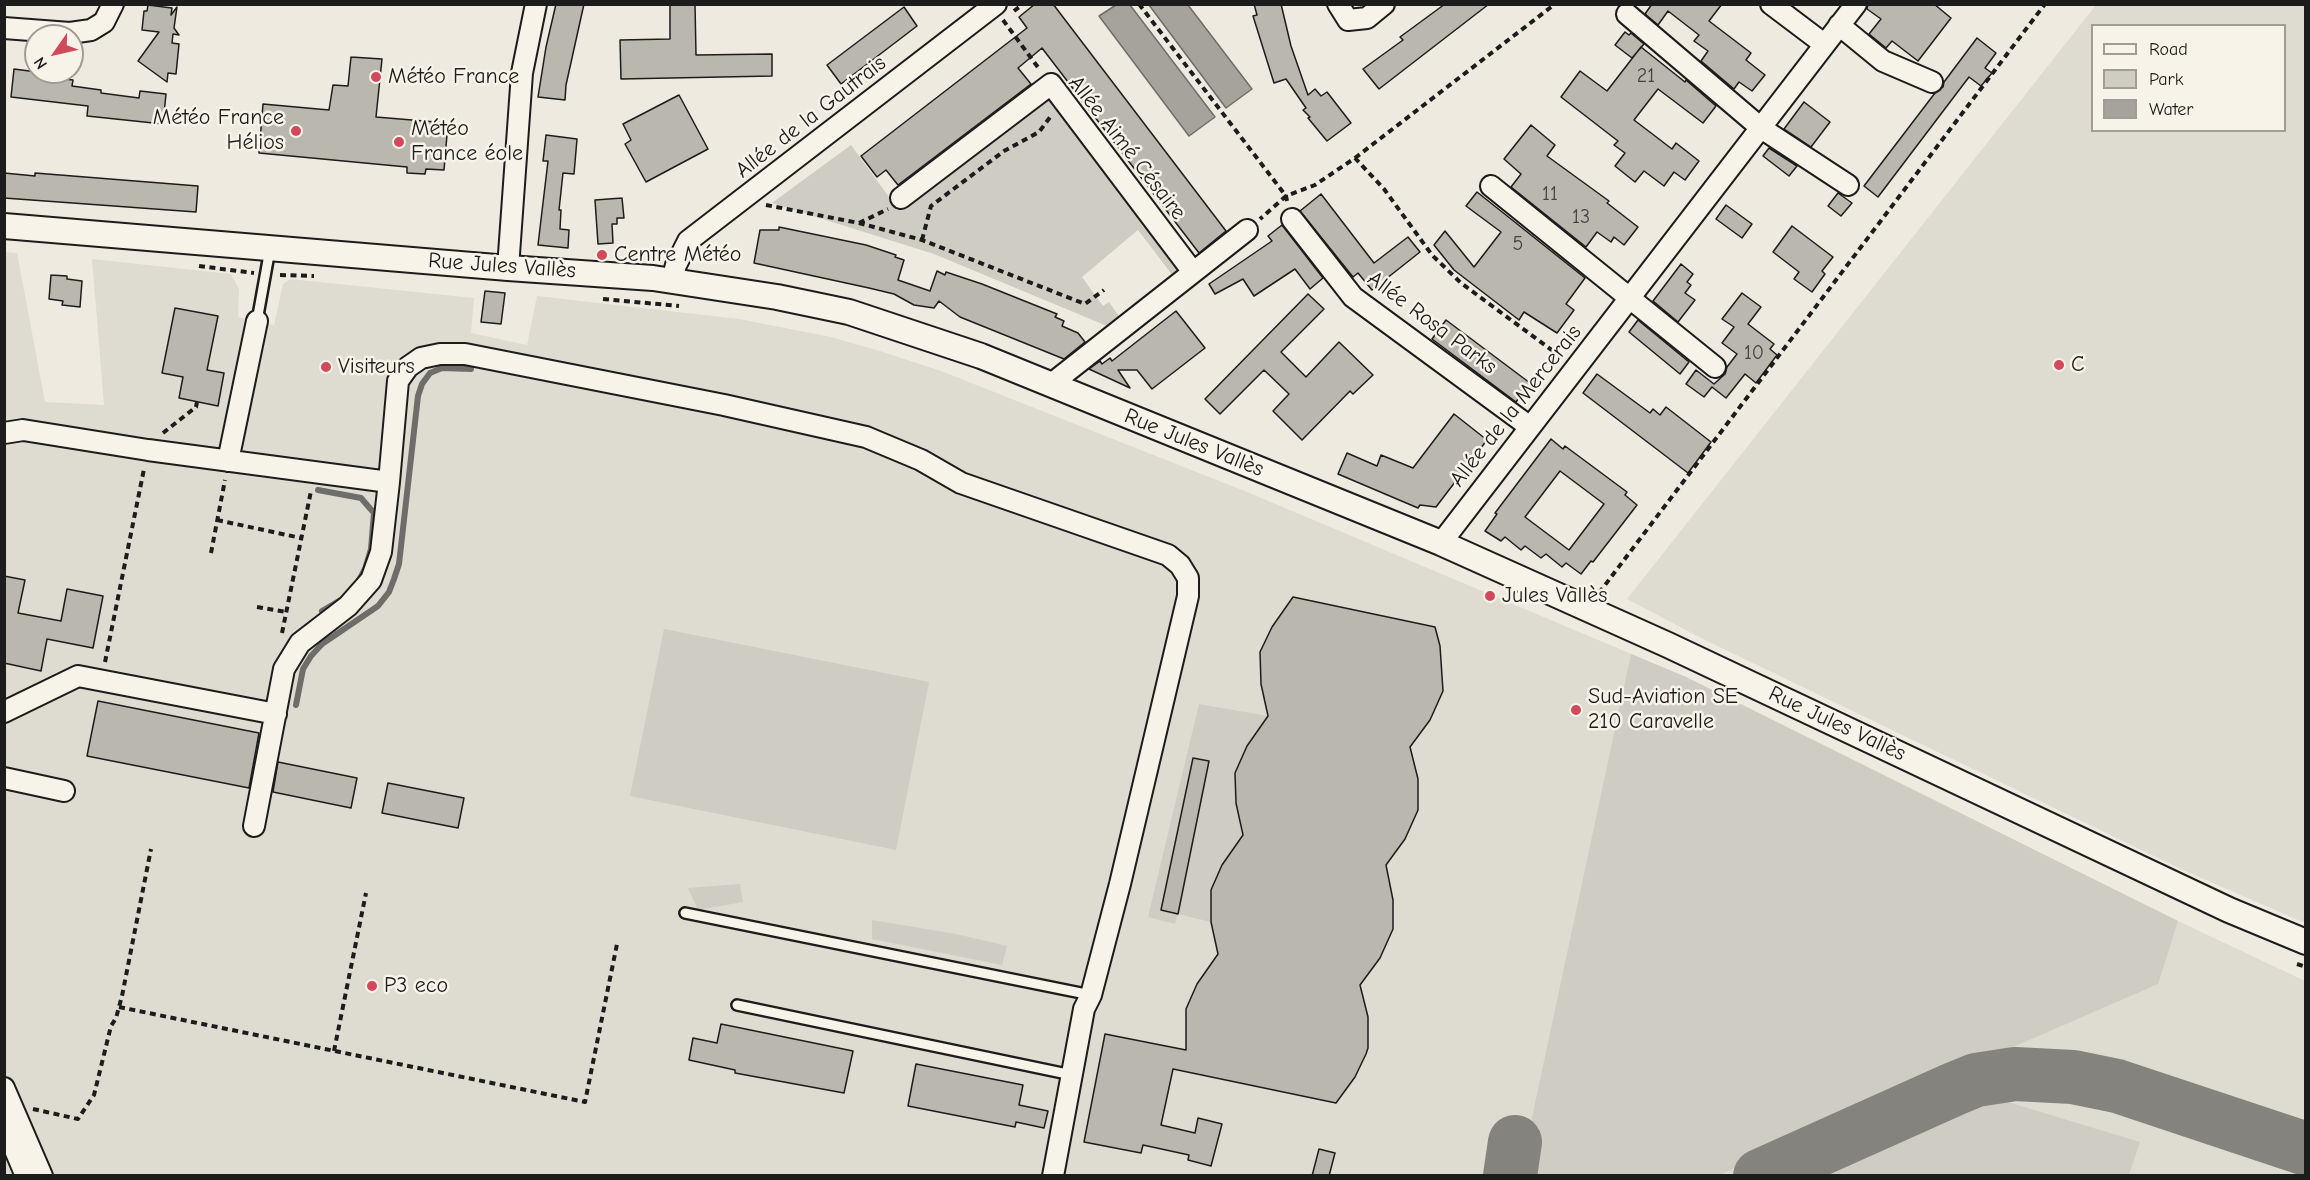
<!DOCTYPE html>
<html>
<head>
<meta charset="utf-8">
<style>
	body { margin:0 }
	#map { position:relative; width:2310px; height:1180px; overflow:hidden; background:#eeeae0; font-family:"Comic Neue",sans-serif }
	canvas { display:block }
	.frame { position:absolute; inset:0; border:6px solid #1c1c1c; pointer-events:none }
	.legend { position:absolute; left:2091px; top:24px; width:195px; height:108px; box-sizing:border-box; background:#f7f3e8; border:2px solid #9f9d96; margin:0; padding:8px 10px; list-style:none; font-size:18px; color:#1c1c1c }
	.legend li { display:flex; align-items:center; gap:12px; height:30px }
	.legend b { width:30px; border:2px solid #9f9d96 }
	.north { position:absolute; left:24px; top:24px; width:60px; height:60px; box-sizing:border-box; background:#f7f3e8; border:2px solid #9f9d96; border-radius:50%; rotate:236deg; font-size:16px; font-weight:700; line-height:24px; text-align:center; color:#1c1c1c }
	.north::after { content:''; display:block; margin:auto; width:21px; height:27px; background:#d1495b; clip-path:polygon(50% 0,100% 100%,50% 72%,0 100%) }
</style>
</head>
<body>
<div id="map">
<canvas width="2310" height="1180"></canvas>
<div class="frame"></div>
<ul class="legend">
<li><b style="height:8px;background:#f7f3e8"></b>Road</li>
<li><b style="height:16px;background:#cfccc3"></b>Park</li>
<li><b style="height:16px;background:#a6a39d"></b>Water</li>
</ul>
<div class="north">N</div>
</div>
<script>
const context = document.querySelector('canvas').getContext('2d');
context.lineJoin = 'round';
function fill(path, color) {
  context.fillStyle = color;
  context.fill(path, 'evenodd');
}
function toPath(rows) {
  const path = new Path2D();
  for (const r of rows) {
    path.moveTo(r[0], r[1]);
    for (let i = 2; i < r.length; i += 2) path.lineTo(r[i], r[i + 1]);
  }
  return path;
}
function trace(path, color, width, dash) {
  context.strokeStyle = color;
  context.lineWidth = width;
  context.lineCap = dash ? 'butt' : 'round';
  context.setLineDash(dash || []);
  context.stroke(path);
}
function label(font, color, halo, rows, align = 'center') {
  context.font = font + ' "Comic Neue",sans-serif';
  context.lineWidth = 5;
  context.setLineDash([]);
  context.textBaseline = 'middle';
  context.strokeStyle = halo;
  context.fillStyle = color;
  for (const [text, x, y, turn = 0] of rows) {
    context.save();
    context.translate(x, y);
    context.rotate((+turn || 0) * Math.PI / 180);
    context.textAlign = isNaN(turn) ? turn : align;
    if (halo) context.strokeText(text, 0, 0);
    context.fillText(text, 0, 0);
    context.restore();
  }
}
const built = toPath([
	[2096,5,2305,5,2305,923,2183,870,1705,640,1627,599],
	[2092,26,2284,26,2284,130,2092,130],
	[5,252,17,253,45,402,104,405,92,259,231,274,239,289,238,317,274,325,283,284,290,279,474,298,471,333,527,345,537,296,739,319,831,337,883,352,941,371,1247,492,1686,677,2178,921,2305,981,2305,1175,5,1176]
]);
const green = toPath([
	[1051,94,1184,268,1173,276,1138,230,1082,277,1103,306,1109,302,1121,319,1112,328,934,254,772,203,851,145,897,208],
	[664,629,929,682,896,850,630,796],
	[1631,654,1686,677,2178,921,2158,984,1719,1175,1526,1175,1524,1155],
	[1199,704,1268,716,1247,745,1236,771,1236,803,1242,836,1222,865,1211,890,1211,922,1178,914,1175,924,1148,917],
	[740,884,743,902,698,910,688,888],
	[872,920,956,934,1007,946,1002,965,872,939],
	[1979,1099,2001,1100,2140,1142,2129,1175,1804,1175]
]);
const water = toPath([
	[1116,5,1130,5,1215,117,1189,136,1099,16,1116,5],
	[1149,5,1188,5,1252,89,1226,108,1149,5]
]);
const stream = toPath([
	[318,490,361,498,374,513,371,549,365,569,357,584],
	[322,611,344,598],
	[296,705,303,669,311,656,322,644,378,606,389,592,394,579,399,564,418,396,422,384,430,373,442,368,471,369]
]);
const taxiway = toPath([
	[1510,1176,1515,1142],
	[1760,1176,1954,1089,1976,1080,2015,1074,2073,1077,2117,1086,2306,1149]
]);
const building = toPath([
	[556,4,584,4,566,85,565,100,538,97,546,47,556,4],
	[670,4,695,4,696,55,772,54,772,76,621,79,620,40,670,39,670,4],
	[1035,4,1053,4,1226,231,1199,253,1042,48,1018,68,1031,84,898,185,886,170,877,177,861,156,1027,28,1019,17,1035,4],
	[1254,4,1281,4,1291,46,1308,95,1315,89,1321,96,1327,92,1351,123,1327,141,1308,118,1310,117,1303,110,1306,108,1286,79,1274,83,1253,16,1257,15,1254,4],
	[1445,4,1489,4,1379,89,1363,69,1403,40,1400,37,1445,4],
	[1652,4,1722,4,1709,21,1751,53,1746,60,1765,75,1752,91,1739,82,1734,89,1701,61,1708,51,1694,41,1699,35,1668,11,1658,25,1645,14,1652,4],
	[1868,4,1934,4,1951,18,1918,61,1892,41,1886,48,1869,34,1881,19,1867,9,1868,4],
	[148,5,172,8,171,15,177,7,174,28,179,35,173,34,172,43,179,44,176,74,168,73,167,82,138,61,159,32,142,30,144,11,147,11,148,5],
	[904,7,917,26,841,84,827,65,904,7],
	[1625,32,1629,35,1631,33,1644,44,1632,58,1615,45,1625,32],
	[1977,38,1996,53,1985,68,1992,73,1981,86,1969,77,1878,197,1864,186,1935,93,1943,87,1944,82,1977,38],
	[1641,47,1685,82,1686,80,1716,106,1703,123,1658,89,1634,120,1672,149,1676,143,1699,161,1685,180,1674,172,1664,186,1644,171,1635,182,1615,166,1625,153,1614,145,1618,141,1561,97,1580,71,1607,91,1641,47],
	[351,57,382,59,376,117,448,123,444,170,426,169,425,174,407,173,407,167,259,153,263,104,329,110,333,85,348,86,351,57],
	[14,69,60,75,64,79,73,80,72,86,101,90,101,93,139,98,140,91,166,94,163,124,87,116,88,106,11,97,14,69],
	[679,95,708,149,646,182,625,144,631,140,623,124,679,95],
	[1804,102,1830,122,1811,147,1784,129,1804,102],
	[1531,125,1555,145,1547,156,1609,201,1607,203,1638,227,1624,245,1614,237,1611,242,1597,232,1586,247,1511,187,1521,174,1504,159,1531,125],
	[546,135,577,139,574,174,563,173,559,210,561,210,560,229,569,230,568,248,538,245,548,161,543,161,546,135],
	[1769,148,1797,166,1789,176,1763,156,1769,148],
	[4,173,35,176,35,173,198,186,196,212,4,198,4,173],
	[1477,192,1585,278,1566,304,1574,310,1557,333,1524,312,1519,320,1454,270,1434,245,1445,231,1474,267,1501,232,1466,206,1477,192],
	[1838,193,1852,203,1841,216,1828,206,1838,193],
	[1321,194,1374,263,1408,237,1420,252,1372,290,1358,273,1353,277,1300,211,1321,194],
	[622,198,624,218,617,218,617,224,612,224,613,243,598,244,595,200,622,198],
	[1726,205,1752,224,1742,238,1716,219,1726,205],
	[1282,225,1323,278,1310,289,1295,269,1254,296,1243,279,1215,294,1209,284,1272,241,1268,236,1282,225],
	[1792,226,1833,257,1822,271,1825,274,1812,292,1794,279,1799,272,1773,252,1792,226],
	[779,227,866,245,896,255,895,257,904,260,898,280,930,291,937,271,945,275,946,272,982,284,1057,314,1055,317,1064,321,1062,326,1078,333,1085,342,1064,359,960,317,939,301,934,308,914,305,894,294,869,288,754,263,760,230,779,230,779,227],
	[1681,264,1693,274,1687,282,1691,285,1685,293,1695,300,1678,322,1653,301,1681,264],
	[51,275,67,276,67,279,82,281,80,307,62,305,63,301,49,299,51,275],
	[485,291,505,293,501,324,481,322,485,291],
	[1742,293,1761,307,1748,324,1774,344,1770,349,1777,355,1756,383,1745,374,1726,398,1712,387,1704,397,1686,384,1696,370,1714,384,1725,374,1727,367,1737,354,1722,343,1734,327,1722,319,1742,293],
	[1308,294,1324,309,1281,352,1306,377,1339,342,1373,375,1353,394,1350,391,1302,440,1273,411,1289,394,1264,370,1220,414,1205,399,1308,294],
	[175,308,218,316,207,370,224,373,218,406,179,398,183,377,162,373,175,308],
	[1176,311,1205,348,1152,389,1137,370,1118,370,1130,388,1089,369,1100,361,1102,364,1110,358,1112,361,1176,311],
	[1446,320,1530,383,1516,402,1432,339,1446,320],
	[1638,320,1689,362,1680,374,1629,332,1638,320],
	[1597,374,1650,413,1653,409,1660,415,1666,407,1711,442,1688,473,1583,393,1597,374],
	[1454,414,1487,440,1436,507,1420,505,1418,508,1338,474,1347,453,1377,466,1381,455,1413,468,1454,414],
	[1551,439,1563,449,1565,446,1627,492,1625,495,1637,505,1593,562,1591,561,1581,574,1566,563,1562,567,1546,554,1541,558,1525,546,1521,550,1505,537,1501,541,1485,531,1497,514,1495,513,1551,439],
	[1560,471,1604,504,1569,550,1525,517,1560,471],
	[4,576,25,580,18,613,61,621,67,589,103,596,93,648,47,639,41,671,4,663,4,576],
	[1293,597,1435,627,1440,646,1443,691,1430,720,1410,747,1418,779,1418,810,1405,839,1386,865,1393,900,1393,929,1380,958,1360,985,1368,1017,1368,1048,1366,1054,1355,1077,1336,1103,1173,1069,1161,1125,1195,1133,1198,1118,1222,1124,1211,1166,1188,1160,1189,1155,1143,1145,1141,1153,1084,1142,1105,1034,1186,1050,1186,1009,1197,984,1218,954,1211,922,1211,890,1222,865,1243,835,1236,803,1235,773,1247,746,1268,716,1261,684,1260,652,1272,627,1293,597],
	[98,701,259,733,249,788,87,756,98,701],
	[1193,758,1209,761,1178,914,1161,910,1193,758],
	[278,762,357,778,351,808,273,792,278,762],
	[388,783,464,798,458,828,382,813,388,783],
	[721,1024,853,1051,844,1093,735,1073,735,1070,689,1060,693,1038,717,1043,721,1024],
	[916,1064,1023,1085,1019,1105,1048,1111,1044,1128,1016,1122,1015,1127,908,1106,916,1064],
	[1319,1149,1335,1153,1329,1176,1312,1176,1319,1149]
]);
const path = toPath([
	[1139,4,1286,196,1260,219],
	[1014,11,1023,4],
	[1003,20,1040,70],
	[1355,158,1555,4],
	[1287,201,1286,196,1315,185,1355,158,1384,189,1432,255,1461,283,1561,357],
	[766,205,859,223,922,240,1085,304,1104,290],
	[859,223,888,209],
	[922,240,931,206,1004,151,1039,132,1051,116],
	[199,266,254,273],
	[280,275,314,276],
	[603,299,679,306],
	[163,433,196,407,197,402],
	[217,520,301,538],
	[211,553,225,480],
	[1599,593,2045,4],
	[257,607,286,612],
	[282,633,311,491],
	[105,662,144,469],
	[2297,964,2306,967],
	[119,1007,585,1102,617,944],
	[334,1051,366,893],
	[33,1109,78,1119,94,1095,111,1026,116,1018,122,996,151,849]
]);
const service = toPath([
	[257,321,270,249],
	[685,913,1091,995],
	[737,1005,1072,1075]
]);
const minor = toPath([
	[1338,4,1348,20,1367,18,1384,4],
	[1771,4,1824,44],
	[1627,14,1761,128,1848,185],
	[1839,25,1883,61,1932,82],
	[4,28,70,33,91,30,104,22,113,4],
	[1491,186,1715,367],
	[901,198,1051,84,1193,272],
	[1292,219,1353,297,1530,427],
	[508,268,522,73,536,4],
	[672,280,676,265,688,241,996,4],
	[1050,385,1247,230],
	[4,433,23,430,148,450,389,482,398,381,408,367,421,358,440,354,465,354,724,405,866,437,921,460,961,483,1168,555,1180,565,1188,578,1188,596,1120,884,1091,995,1084,1009,1053,1176],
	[228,461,257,321],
	[1441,543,1856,4],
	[4,712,78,676,276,714],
	[4,778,64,791],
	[254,826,284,669,300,643,348,606,371,580,381,552,389,482],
	[4,1088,42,1176],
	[4,1124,26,1176]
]);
const tertiary = toPath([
	[4,226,508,268,653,278,777,297,849,312,981,356,1441,543,1668,645,2229,910,2306,942]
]);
const markers = [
	[376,77,6,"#d1495b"],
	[296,131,6,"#d1495b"],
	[399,142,6,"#d1495b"],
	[602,255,6,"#d1495b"],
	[2059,365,6,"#d1495b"],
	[326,367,6,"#d1495b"],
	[1490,596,6,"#d1495b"],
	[1576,710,6,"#d1495b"],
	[372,986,6,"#d1495b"]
];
const numberNames = [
	["21",1646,76],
	["11",1550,194],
	["13",1581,217],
	["5",1518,244],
	["10",1754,353]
];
const poiNames = [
	["Météo France",388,77],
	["Météo France",284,118,"right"],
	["Hélios",284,143,"right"],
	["Météo",411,129],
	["France éole",411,154],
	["Centre Météo",614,255],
	["C",2071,365],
	["Visiteurs",338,367],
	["Jules Vallès",1502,596],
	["Sud-Aviation SE",1588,697],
	["210 Caravelle",1588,722],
	["P3 eco",384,986]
];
const streetNames = [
	["Allée de la Gautrais",811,117,-38],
	["Allée Aimé Césaire",1127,148,52],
	["Rue Jules Vallès",502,266,4],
	["Allée Rosa Parks",1432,323,37],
	["Allée de la Mercerais",1516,406,-52],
	["Rue Jules Vallès",1194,443,22],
	["Rue Jules Vallès",1837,724,25]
];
fill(built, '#dedbd1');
fill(green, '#cfccc3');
fill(water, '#a6a39d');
trace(water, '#6f6d69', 1.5);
trace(stream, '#6f6d69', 6);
trace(taxiway, '#85837e', 54);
fill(building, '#bab7af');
trace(building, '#1c1c1c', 1.5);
trace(service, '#1c1c1c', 14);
trace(minor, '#1c1c1c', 24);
trace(tertiary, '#1c1c1c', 28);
trace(path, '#1c1c1c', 4, [6, 4.5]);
trace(service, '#f7f3e8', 9);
trace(minor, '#f7f3e8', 20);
trace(tertiary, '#f7f3e8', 24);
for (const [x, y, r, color] of markers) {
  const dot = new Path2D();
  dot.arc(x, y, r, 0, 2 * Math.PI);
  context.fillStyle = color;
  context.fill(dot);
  trace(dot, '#f7f3e8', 2);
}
label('20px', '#444341', null, numberNames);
label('22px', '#1c1c1c', '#f7f3e8', poiNames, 'left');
label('22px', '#1c1c1c', '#f7f3e8', streetNames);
</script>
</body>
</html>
